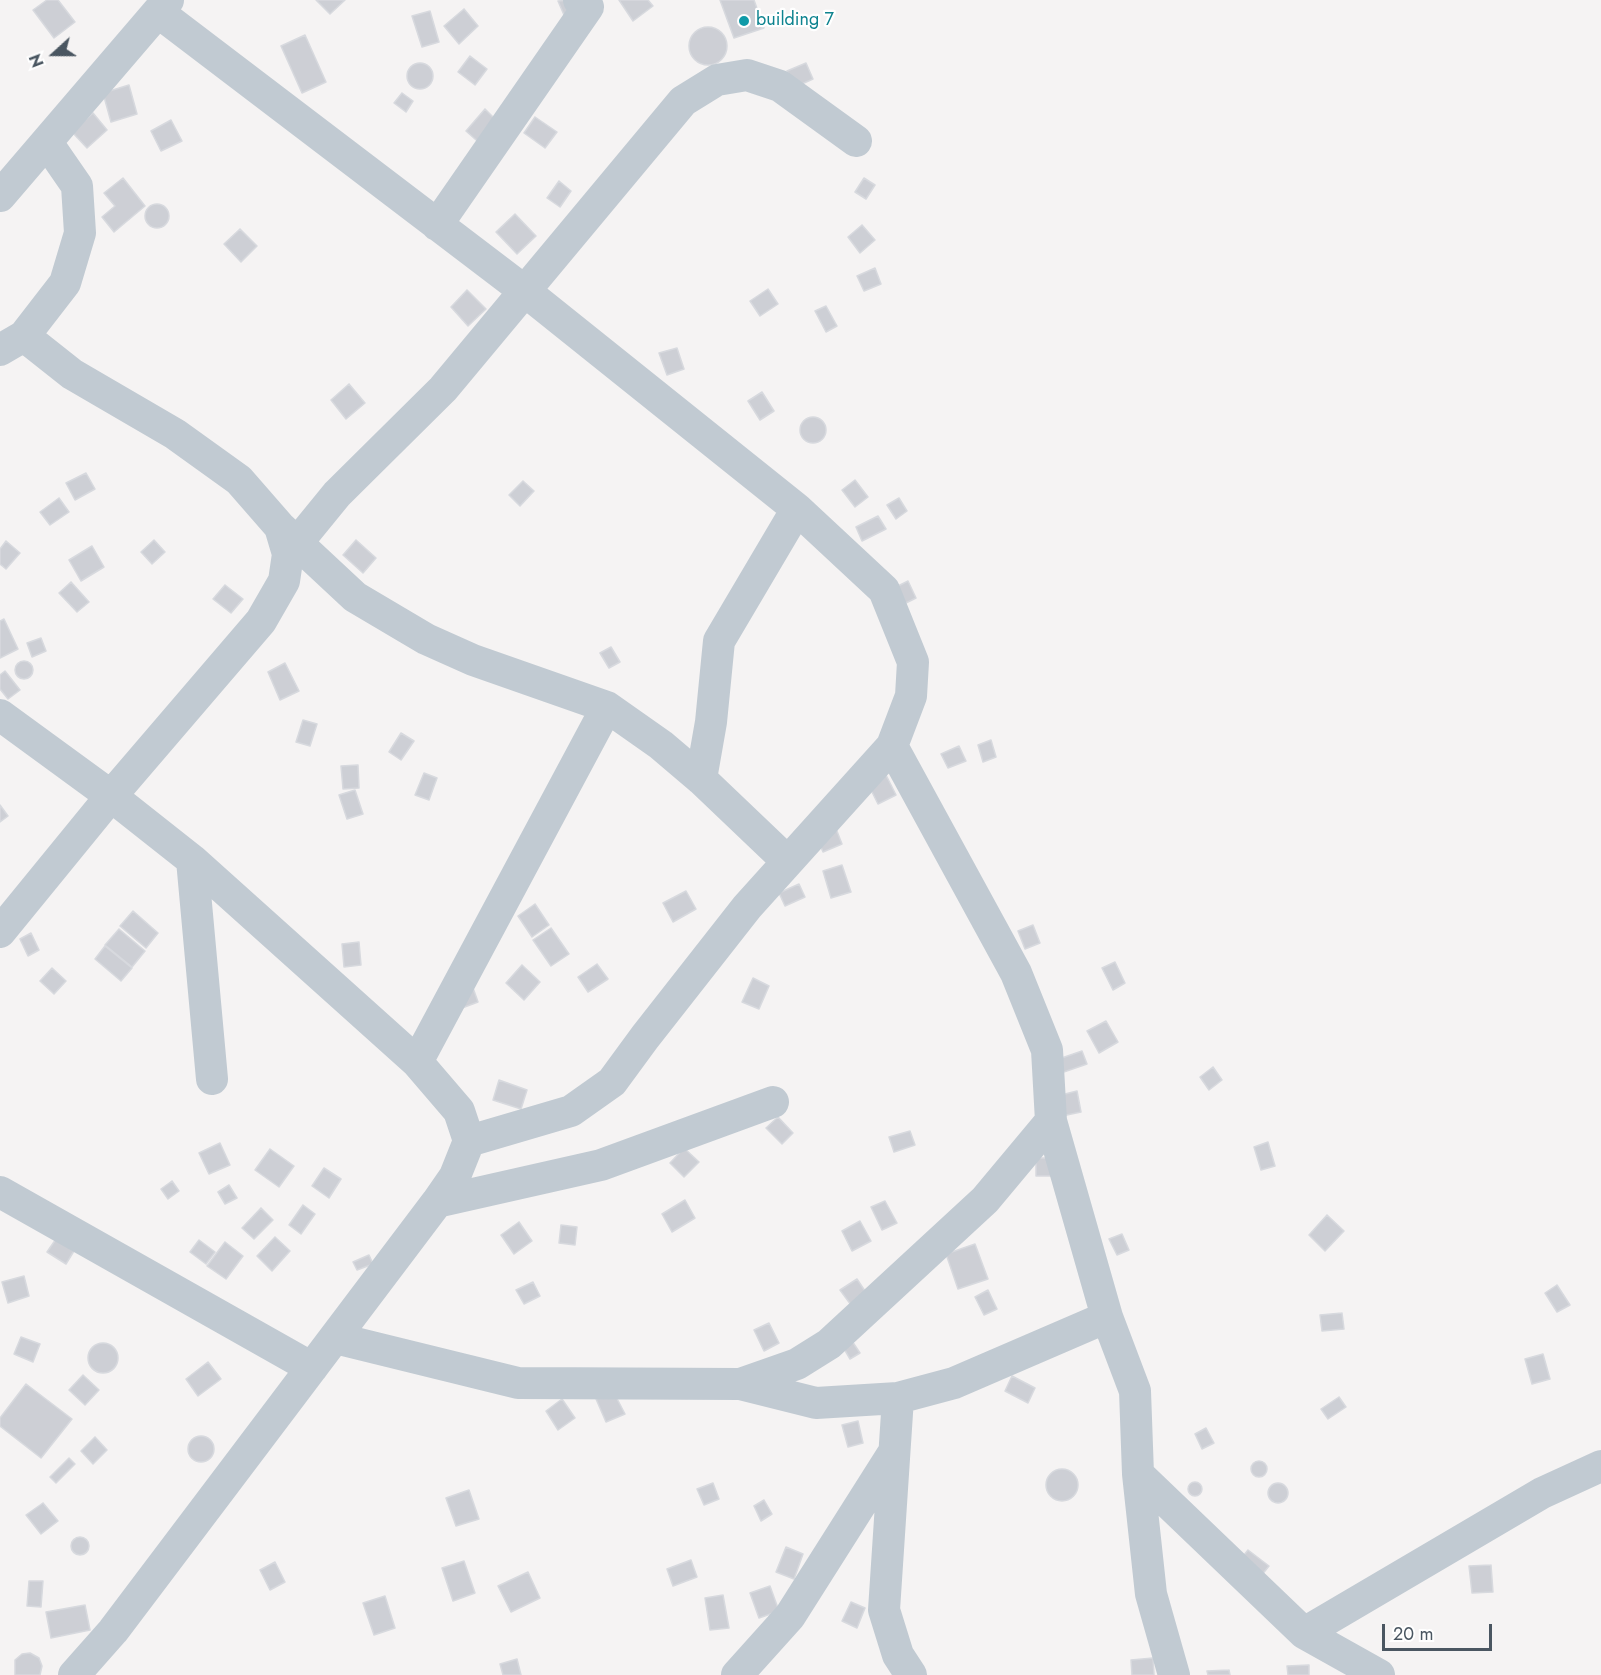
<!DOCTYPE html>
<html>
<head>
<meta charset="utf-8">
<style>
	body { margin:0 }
	#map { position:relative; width:1601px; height:1675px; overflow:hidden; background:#f5f3f3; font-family:Jost,sans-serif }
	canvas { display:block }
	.north { position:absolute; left:24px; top:24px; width:60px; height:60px; -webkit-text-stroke:4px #fff; paint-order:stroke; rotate:249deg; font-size:16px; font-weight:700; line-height:24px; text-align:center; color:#4a5661 }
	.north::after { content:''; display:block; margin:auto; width:21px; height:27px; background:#4a5661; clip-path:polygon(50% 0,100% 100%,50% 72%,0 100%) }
	.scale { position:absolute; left:1382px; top:1624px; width:110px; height:27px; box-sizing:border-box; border:3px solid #4a5661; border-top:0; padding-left:8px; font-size:18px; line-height:21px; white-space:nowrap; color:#4a5661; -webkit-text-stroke:4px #fff; paint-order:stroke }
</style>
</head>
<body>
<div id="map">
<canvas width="1601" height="1675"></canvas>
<div class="north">N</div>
<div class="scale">20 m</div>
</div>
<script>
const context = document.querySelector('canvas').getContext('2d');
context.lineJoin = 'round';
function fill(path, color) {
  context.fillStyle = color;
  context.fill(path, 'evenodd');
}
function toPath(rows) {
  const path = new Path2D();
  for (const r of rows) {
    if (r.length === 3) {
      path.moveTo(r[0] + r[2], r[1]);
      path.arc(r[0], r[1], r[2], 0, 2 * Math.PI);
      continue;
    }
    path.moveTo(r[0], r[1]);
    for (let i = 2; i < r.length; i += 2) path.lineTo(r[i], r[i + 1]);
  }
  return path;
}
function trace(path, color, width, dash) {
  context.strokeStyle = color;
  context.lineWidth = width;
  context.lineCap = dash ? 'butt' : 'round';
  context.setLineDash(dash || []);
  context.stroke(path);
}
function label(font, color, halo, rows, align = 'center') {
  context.font = font + ' Jost,sans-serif';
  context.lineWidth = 4.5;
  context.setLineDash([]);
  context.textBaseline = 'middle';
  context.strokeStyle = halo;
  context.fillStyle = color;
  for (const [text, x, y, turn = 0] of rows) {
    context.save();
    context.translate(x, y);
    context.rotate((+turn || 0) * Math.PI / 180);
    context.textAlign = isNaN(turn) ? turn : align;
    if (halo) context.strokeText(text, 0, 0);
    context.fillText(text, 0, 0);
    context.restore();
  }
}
const building = toPath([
	[47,0,58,0,75,22,54,38,33,10,47,0],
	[316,0,345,0,330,14,316,0],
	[570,0,567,22,558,1,570,0],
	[619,0,648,0,653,6,633,21,619,0],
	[720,0,754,0,764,28,734,38,720,0],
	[464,9,478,26,459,44,444,26,464,9],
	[430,11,439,42,422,47,412,16,430,11],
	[708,46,19],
	[305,35,326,82,302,93,281,46,305,35],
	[470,56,487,69,475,85,458,72,470,56],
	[420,76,13],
	[806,63,813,79,795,87,787,71,806,63],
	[129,85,137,114,111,122,103,93,129,85],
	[402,93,413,101,406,112,394,103,402,93],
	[485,109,502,126,484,147,466,131,485,109],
	[93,113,107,130,87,148,72,132,93,113],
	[535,117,557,132,545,148,524,133,535,117],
	[171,120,182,141,161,151,151,131,171,120],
	[123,178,145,206,114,232,102,217,115,206,104,193,123,178],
	[864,178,875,185,866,199,855,192,864,178],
	[559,181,571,191,560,207,547,198,559,181],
	[157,216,12],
	[515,214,536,236,517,254,496,232,515,214],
	[862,225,875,240,860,253,848,237,862,225],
	[240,229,257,246,241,262,224,244,240,229],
	[875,268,881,284,864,291,857,276,875,268],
	[768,289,778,304,760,316,750,301,768,289],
	[467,290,486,309,468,326,451,307,467,290],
	[826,306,837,326,826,332,815,311,826,306],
	[677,348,684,369,667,375,659,353,677,348],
	[349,384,365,403,346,419,331,400,349,384],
	[762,392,774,411,760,420,748,401,762,392],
	[813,430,13],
	[86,473,95,489,75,500,66,483,86,473],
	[855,480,868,497,855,507,842,490,855,480],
	[523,481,534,491,520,506,509,495,523,481],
	[59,498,69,512,50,525,40,512,59,498],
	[899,498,907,511,896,519,887,505,899,498],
	[878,516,886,529,862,541,856,527,878,516],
	[154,540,165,552,152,564,141,552,154,540],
	[356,540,376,558,363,573,343,555,356,540],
	[6,541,20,553,6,569,0,564,0,549,6,541],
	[92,546,104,567,81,581,69,560,92,546],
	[908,581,916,598,904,604,896,587,908,581],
	[71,582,89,602,77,612,59,593,71,582],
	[225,585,243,599,231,613,213,599,225,585],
	[4,619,18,649,0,658,0,621,4,619],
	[41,638,46,651,32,657,27,643,41,638],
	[611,647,620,662,609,668,600,653,611,647],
	[24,670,9],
	[285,663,299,691,280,700,268,672,285,663],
	[5,671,20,690,8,699,0,689,0,675,5,671],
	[303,720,317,724,310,746,296,742,303,720],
	[401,733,414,741,401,760,389,752,401,733],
	[991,740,996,757,983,762,978,745,991,740],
	[959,746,966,761,948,768,941,754,959,746],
	[358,765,359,788,343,789,341,766,358,765],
	[424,773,437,778,429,800,415,795,424,773],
	[886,775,896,795,878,804,868,784,886,775],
	[355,790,363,814,347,819,339,795,355,790],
	[0,805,8,816,0,822,0,805],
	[835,826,842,844,823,852,815,833,835,826],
	[842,865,851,892,831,898,823,871,842,865],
	[799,884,805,897,785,906,779,893,799,884],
	[686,891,696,909,673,922,663,903,686,891],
	[535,904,549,925,532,937,518,916,535,904],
	[133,911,158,933,146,948,120,926,133,911],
	[1033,925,1040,943,1025,949,1018,931,1033,925],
	[551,928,569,954,551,966,533,940,551,928],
	[119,929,145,951,132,967,105,945,119,929],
	[31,933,39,950,28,956,20,939,31,933],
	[359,942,361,965,344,967,342,944,359,942],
	[105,946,132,968,121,981,95,959,105,946],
	[1115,962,1125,983,1113,990,1102,968,1115,962],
	[597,964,608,979,588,992,578,977,597,964],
	[522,965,540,982,524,1000,506,983,522,965],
	[52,968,66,981,54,994,40,981,52,968],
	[753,978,769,986,759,1009,742,1002,753,978],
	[472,985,478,1002,462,1008,472,985],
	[1106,1021,1118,1042,1099,1053,1087,1031,1106,1021],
	[1082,1051,1087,1064,1058,1074,1053,1061,1082,1051],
	[1213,1067,1222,1080,1209,1090,1200,1077,1213,1067],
	[499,1080,527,1090,521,1109,493,1100,499,1080],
	[1077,1091,1081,1112,1062,1116,1057,1096,1077,1091],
	[778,1117,793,1133,782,1144,766,1128,778,1117],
	[910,1131,915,1145,894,1152,889,1137,910,1131],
	[1268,1142,1275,1166,1261,1170,1254,1147,1268,1142],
	[220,1143,230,1165,209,1174,199,1153,220,1143],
	[684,1148,699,1162,684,1177,670,1163,684,1148],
	[270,1149,294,1166,279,1187,255,1170,270,1149],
	[1036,1158,1051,1158,1052,1176,1036,1176,1036,1158],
	[324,1168,341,1179,329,1198,312,1186,324,1168],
	[172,1181,179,1191,168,1199,161,1189,172,1181],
	[229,1185,237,1198,225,1204,218,1192,229,1185],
	[685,1200,695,1218,672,1232,662,1214,685,1200],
	[885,1201,897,1223,882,1230,871,1207,885,1201],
	[303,1205,315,1214,301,1234,289,1225,303,1205],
	[261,1208,273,1220,254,1239,242,1228,261,1208],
	[1327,1215,1344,1231,1325,1251,1309,1235,1327,1215],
	[860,1221,871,1241,852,1251,842,1231,860,1221],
	[519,1222,532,1241,514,1254,501,1235,519,1222],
	[561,1225,577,1227,575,1245,559,1243,561,1225],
	[1122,1234,1129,1250,1117,1255,1109,1239,1122,1234],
	[275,1237,290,1251,272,1271,257,1256,275,1237],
	[56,1239,74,1251,66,1264,47,1252,56,1239],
	[199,1240,215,1252,206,1264,190,1252,199,1240],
	[225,1242,243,1256,226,1279,207,1266,225,1242],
	[975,1244,988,1279,958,1289,946,1254,975,1244],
	[369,1255,373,1264,357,1270,353,1262,369,1255],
	[24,1276,29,1296,8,1303,2,1282,24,1276],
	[857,1279,869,1297,854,1309,840,1290,857,1279],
	[533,1282,540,1296,524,1304,516,1290,533,1282],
	[1557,1285,1570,1305,1557,1312,1545,1293,1557,1285],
	[988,1290,997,1309,984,1315,975,1297,988,1290],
	[1342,1313,1344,1329,1322,1331,1320,1315,1342,1313],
	[769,1323,779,1343,764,1351,754,1330,769,1323],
	[21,1337,40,1344,33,1362,14,1354,21,1337],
	[852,1341,860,1353,850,1359,843,1347,852,1341],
	[103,1358,15],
	[1543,1354,1550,1379,1532,1384,1525,1359,1543,1354],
	[208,1362,221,1379,198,1396,186,1379,208,1362],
	[83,1375,99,1390,85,1405,69,1390,83,1375],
	[1012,1376,1035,1388,1028,1403,1005,1391,1012,1376],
	[26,1384,72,1419,41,1458,0,1426,0,1418,26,1384],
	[613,1391,625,1414,606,1422,596,1399,613,1391],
	[1339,1397,1346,1407,1328,1419,1321,1409,1339,1397],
	[562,1399,575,1418,558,1430,546,1411,562,1399],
	[858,1421,863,1443,848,1447,842,1425,858,1421],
	[1206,1428,1214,1443,1202,1449,1195,1434,1206,1428],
	[201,1449,13],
	[95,1437,107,1450,93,1464,81,1451,95,1437],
	[69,1458,75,1464,56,1483,50,1477,69,1458],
	[1259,1469,8],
	[1062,1485,16],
	[1195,1489,7],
	[1278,1493,10],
	[713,1483,719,1499,704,1505,697,1489,713,1483],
	[469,1490,479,1519,456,1526,446,1498,469,1490],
	[764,1500,772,1514,761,1521,754,1506,764,1500],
	[43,1503,58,1521,41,1534,26,1515,43,1503],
	[80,1546,9],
	[786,1547,803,1554,794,1579,776,1572,786,1547],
	[1248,1550,1269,1566,1261,1576,1240,1560,1248,1550],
	[691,1560,697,1577,673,1586,667,1569,691,1560],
	[464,1561,475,1593,453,1601,442,1568,464,1561],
	[275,1562,285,1582,270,1590,260,1570,275,1562],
	[1491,1565,1493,1592,1472,1593,1469,1566,1491,1565],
	[528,1572,540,1598,511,1612,498,1586,528,1572],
	[29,1581,43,1581,41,1607,27,1606,29,1581],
	[770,1586,779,1611,759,1618,750,1593,770,1586],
	[723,1595,729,1628,710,1630,705,1598,723,1595],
	[385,1596,395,1628,374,1635,363,1603,385,1596],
	[851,1602,865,1608,857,1628,842,1621,851,1602],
	[85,1605,90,1630,51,1638,46,1612,85,1605],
	[30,1653,39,1658,42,1666,40,1675,15,1675,15,1660,22,1654,30,1653],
	[1153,1658,1154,1675,1132,1675,1131,1660,1153,1658],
	[517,1659,521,1675,503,1675,500,1664,517,1659],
	[1309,1665,1309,1675,1288,1675,1287,1666,1309,1665],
	[1229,1670,1230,1675,1208,1675,1207,1671,1229,1670]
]);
const street = toPath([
	[158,12,526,292,797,509,884,590,913,662,911,696,892,746,747,907,645,1037,612,1082,571,1111,469,1141],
	[0,196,168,0],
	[437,225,588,7,579,0],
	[0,350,24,336,65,283,80,233,77,186,48,144],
	[281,528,355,597,426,639,473,660,607,707,661,745,701,779,787,861],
	[297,543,337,494,443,389,683,101,717,80,747,75,780,86,856,141],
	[0,715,111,796,192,860,417,1062,459,1111,469,1141,455,1176,437,1202,113,1631,74,1675],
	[892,746,1016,973,1047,1050,1051,1121,1107,1317,1135,1391,1138,1474,1151,1594,1174,1675],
	[701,779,711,722,719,641,797,509],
	[192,860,212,1079],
	[0,932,111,796,261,621,284,581,288,554,280,527,239,480,175,434,72,374,24,336],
	[417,1062,607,707],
	[0,1192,312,1368],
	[437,1202,601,1165,773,1102],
	[335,1338,518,1383,740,1384,797,1364,829,1344,985,1200,1051,1121],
	[740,1384,816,1403,898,1398,954,1383,1107,1317],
	[898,1398,884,1610,898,1655,911,1675],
	[1138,1474,1304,1633,1379,1675],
	[1304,1633,1542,1493,1601,1466],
	[737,1675,790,1616,892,1455]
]);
const markers = [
	[744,21,6,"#0f9aa8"]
];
const cultureNames = [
	["building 7",756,21]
];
fill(building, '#cdcfd5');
trace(building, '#d7d9de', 1.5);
trace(street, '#c1cad2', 32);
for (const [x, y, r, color] of markers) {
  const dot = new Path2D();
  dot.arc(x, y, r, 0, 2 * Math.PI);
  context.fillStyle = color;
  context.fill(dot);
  trace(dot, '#fff', 2);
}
label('18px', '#0d838f', '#fff', cultureNames, 'left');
</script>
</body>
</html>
